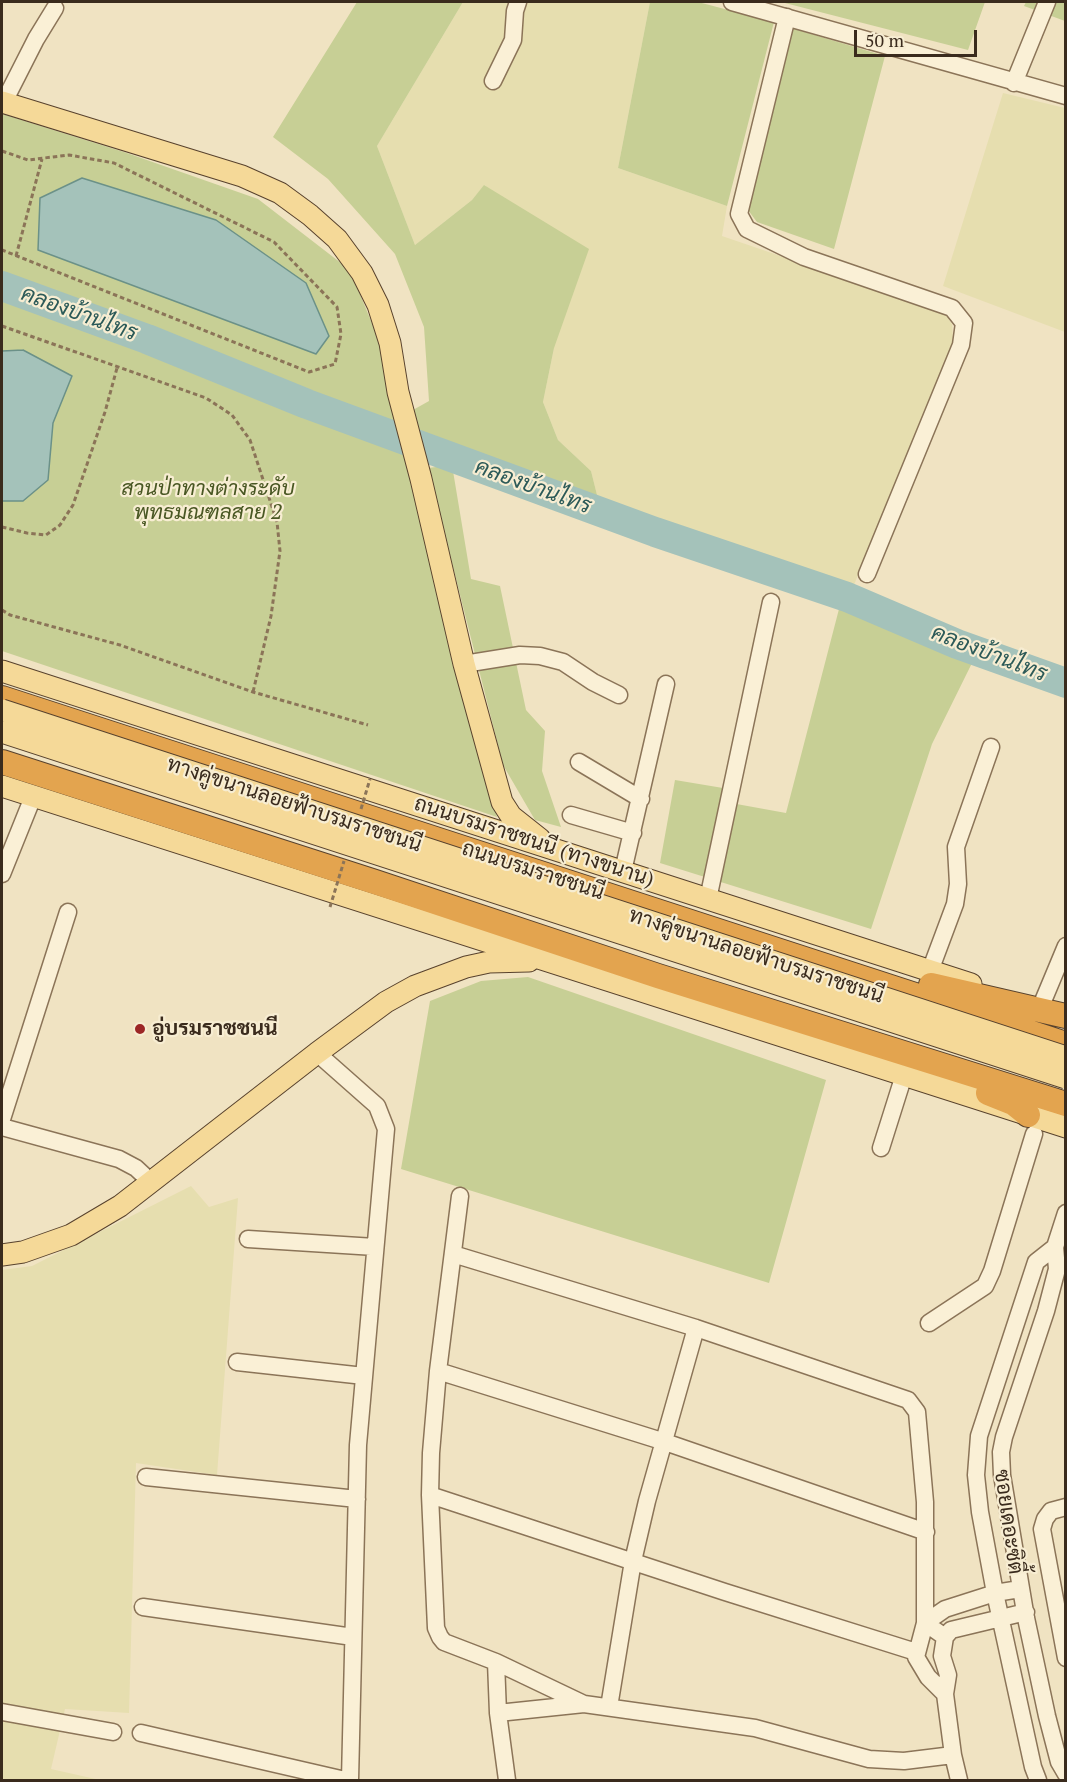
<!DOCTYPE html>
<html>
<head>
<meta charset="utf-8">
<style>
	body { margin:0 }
	#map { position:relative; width:1067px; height:1782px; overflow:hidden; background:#f0e3c2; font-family:"PT Serif",serif }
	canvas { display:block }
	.frame { position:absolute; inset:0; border:3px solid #3a2b1d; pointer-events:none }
	.scale { position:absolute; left:854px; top:30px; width:123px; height:27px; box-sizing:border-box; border:3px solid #3a2b1d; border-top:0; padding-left:8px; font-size:18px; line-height:21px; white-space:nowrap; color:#3a2b1d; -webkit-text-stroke:4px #f7edd2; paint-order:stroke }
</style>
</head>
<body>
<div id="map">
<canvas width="1067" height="1782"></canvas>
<div class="frame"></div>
<div class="scale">50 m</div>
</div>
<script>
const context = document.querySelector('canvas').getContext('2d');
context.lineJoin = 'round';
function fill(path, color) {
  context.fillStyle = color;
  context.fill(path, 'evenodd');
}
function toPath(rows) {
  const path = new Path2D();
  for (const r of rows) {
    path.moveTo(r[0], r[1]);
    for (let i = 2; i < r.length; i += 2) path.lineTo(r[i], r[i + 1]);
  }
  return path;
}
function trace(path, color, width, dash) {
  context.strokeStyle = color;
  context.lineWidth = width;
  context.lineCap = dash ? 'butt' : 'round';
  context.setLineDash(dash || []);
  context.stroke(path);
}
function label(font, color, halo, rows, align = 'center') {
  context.font = font + ' "PT Serif",Sarabun,serif';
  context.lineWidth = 4.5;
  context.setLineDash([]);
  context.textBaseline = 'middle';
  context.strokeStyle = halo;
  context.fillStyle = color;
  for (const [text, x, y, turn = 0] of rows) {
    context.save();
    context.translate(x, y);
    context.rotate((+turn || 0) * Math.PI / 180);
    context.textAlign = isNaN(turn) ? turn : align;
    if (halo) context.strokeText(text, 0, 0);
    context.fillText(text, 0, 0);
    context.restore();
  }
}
const farmland = toPath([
	[463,2,650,2,618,168,727,206,722,236,944,312,952,324,953,341,854,585,598,499,591,471,558,440,543,402,554,348,485,185,472,200,415,245,377,146],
	[1003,93,1065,108,1065,332,943,286],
	[191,1186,209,1207,238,1198,217,1475,136,1463,129,1713,65,1709,51,1769,100,1780,2,1780,2,1270,32,1266]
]);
const green = toPath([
	[357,2,463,2,377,146,415,245,472,200,484,185,589,249,554,348,543,402,558,440,591,471,598,499,420,436,413,410,429,401,424,327,395,254,328,179,273,137],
	[650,2,698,2,774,22,727,206,618,168],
	[781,2,985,2,968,50],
	[1026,2,1065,2,1065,21,1024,6],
	[791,28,885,56,834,249,757,222,748,210],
	[2,114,124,152,258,199,350,270,383,350,497,817,2,651],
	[452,465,471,579,500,586,526,710,545,731,542,771,561,827,535,820,503,765,428,468],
	[839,609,973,661,932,744,871,929,660,863,675,780,723,788,720,801,786,813],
	[528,977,826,1080,769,1283,401,1169,430,1001,481,981]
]);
const water = toPath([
	[82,178,216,220,306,283,329,336,316,354,38,250,40,198,82,178],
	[23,350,72,376,53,423,48,480,23,501,2,501,2,351,23,350]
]);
const river = toPath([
	[2,286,147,339,307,404,655,532,847,597,957,644,1066,683]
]);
const path = toPath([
	[2,151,28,160,69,155,114,163,274,242,337,307,341,334,335,364,309,372,2,250],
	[16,256,42,159],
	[2,326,206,398,232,415,250,440,277,522,280,551,271,616,253,692],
	[2,527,27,533,46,535,60,525,73,505,105,412,117,368],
	[2,610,10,615,120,645,253,692,368,725]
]);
const minor = toPath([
	[732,2,1066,96],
	[787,17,739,214,747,229,804,257,952,308,964,323,961,345,867,574],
	[493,81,513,40,515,11,518,2],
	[1014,83,1047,2],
	[4,102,36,39,55,8],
	[464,664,520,655,540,656,563,662,593,682,619,695],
	[579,762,641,799],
	[571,815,633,833],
	[623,871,666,684],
	[2,874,33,797],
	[708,899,771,602],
	[930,971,955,904,958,884,956,847,991,747],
	[1041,1006,1066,946],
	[317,1053,377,1106,386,1129,358,1445,350,1780],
	[2,1119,68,912],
	[2,1127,119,1159,136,1168,151,1182],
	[881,1148,904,1075],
	[460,1196,438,1371,431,1453,430,1495,436,1628,440,1637,444,1642,496,1662,584,1704,755,1728,869,1759,904,1761,953,1755],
	[1066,1213,1055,1247,1057,1269,1046,1311,1004,1437,1001,1452,1002,1475,1026,1618,1047,1716,1059,1762,1066,1774],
	[248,1239,375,1247],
	[453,1254,696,1328,908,1400,917,1412,925,1502,925,1623,945,1637],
	[929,1323,985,1286,992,1271,1034,1134],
	[237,1362,364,1376],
	[438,1371,665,1442,926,1532],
	[146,1477,357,1499],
	[430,1495,725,1592,916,1652],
	[1066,1507,1051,1511,1045,1519,1042,1529,1066,1658],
	[143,1607,353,1637],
	[496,1662,498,1713,507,1780],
	[945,1694,928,1677,916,1657,925,1623,945,1609,995,1593,1020,1589],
	[609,1707,633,1561,647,1501,696,1328],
	[2,1712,113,1732],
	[498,1713,584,1704],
	[141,1733,345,1780],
	[959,1780,953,1755,945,1694,948,1675,942,1656,945,1637,951,1630,1026,1612],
	[1038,1780,1033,1767,995,1593,980,1512,976,1475,979,1436,1036,1262,1055,1247]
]);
const major = toPath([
	[2,102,242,176,280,193,310,215,337,239,362,273,378,305,390,343,398,392,421,479,464,664,502,802,511,816,540,839],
	[2,671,971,984],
	[2,786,1066,1127],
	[2,1255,23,1252,71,1235,120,1206,317,1053,386,1002,415,986,466,967,489,962,529,961]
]);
const highway = toPath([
	[2,698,1066,1044],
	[2,762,375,882,658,976,1066,1104],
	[931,985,1066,1016],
	[988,1093,1013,1103,1028,1115]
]);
const pathBridge = toPath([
	[361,809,370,779],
	[330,907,344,861]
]);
const majorBridge = toPath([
	[2,710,1066,1057],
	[2,732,1066,1078]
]);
const markers = [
	[140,1029,6,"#9c2625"]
];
const parkNames = [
	["สวนป่าทางต่างระดับ",208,489],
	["พุทธมณฑลสาย 2",208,513]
];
const streetNames = [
	["ทางคู่ขนานลอยฟ้าบรมราชชนนี",294,805,18],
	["ถนนบรมราชชนนี (ทางขนาน)",534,842,18],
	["ถนนบรมราชชนนี",533,871,18],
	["ทางคู่ขนานลอยฟ้าบรมราชชนนี",756,956,18],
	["ซอยเดอะซิตี้",1008,1522,82]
];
const poiNames = [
	["อู่บรมราชชนนี",152,1029]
];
const waterNames = [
	["คลองบ้านไทร",79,314,20],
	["คลองบ้านไทร",533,487,20],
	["คลองบ้านไทร",989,654,21]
];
fill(farmland, '#e6deaf');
fill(green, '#c7cf95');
fill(water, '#a4c2ba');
trace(water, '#6b9188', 1.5);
trace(river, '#a4c2ba', 30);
trace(minor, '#8b7458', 19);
trace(major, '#58422d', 23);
trace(highway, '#58422d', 26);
trace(path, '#8b7458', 3, [4.5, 3]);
trace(minor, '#faf0d6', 16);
trace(major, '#f5d998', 21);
trace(highway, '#e3a44f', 24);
trace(majorBridge, '#58422d', 23, []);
trace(pathBridge, '#8b7458', 3, [4.5, 3]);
trace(majorBridge, '#f5d998', 21);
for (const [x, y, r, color] of markers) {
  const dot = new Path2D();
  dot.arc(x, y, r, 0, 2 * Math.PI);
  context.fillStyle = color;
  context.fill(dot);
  trace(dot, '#f7edd2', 2);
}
label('italic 21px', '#495723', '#f7edd2', parkNames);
label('21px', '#3a2b1d', '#f7edd2', streetNames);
label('bold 21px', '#3a2b1d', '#f7edd2', poiNames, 'left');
label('italic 22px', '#2c5a58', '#f7edd2', waterNames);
</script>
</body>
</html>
